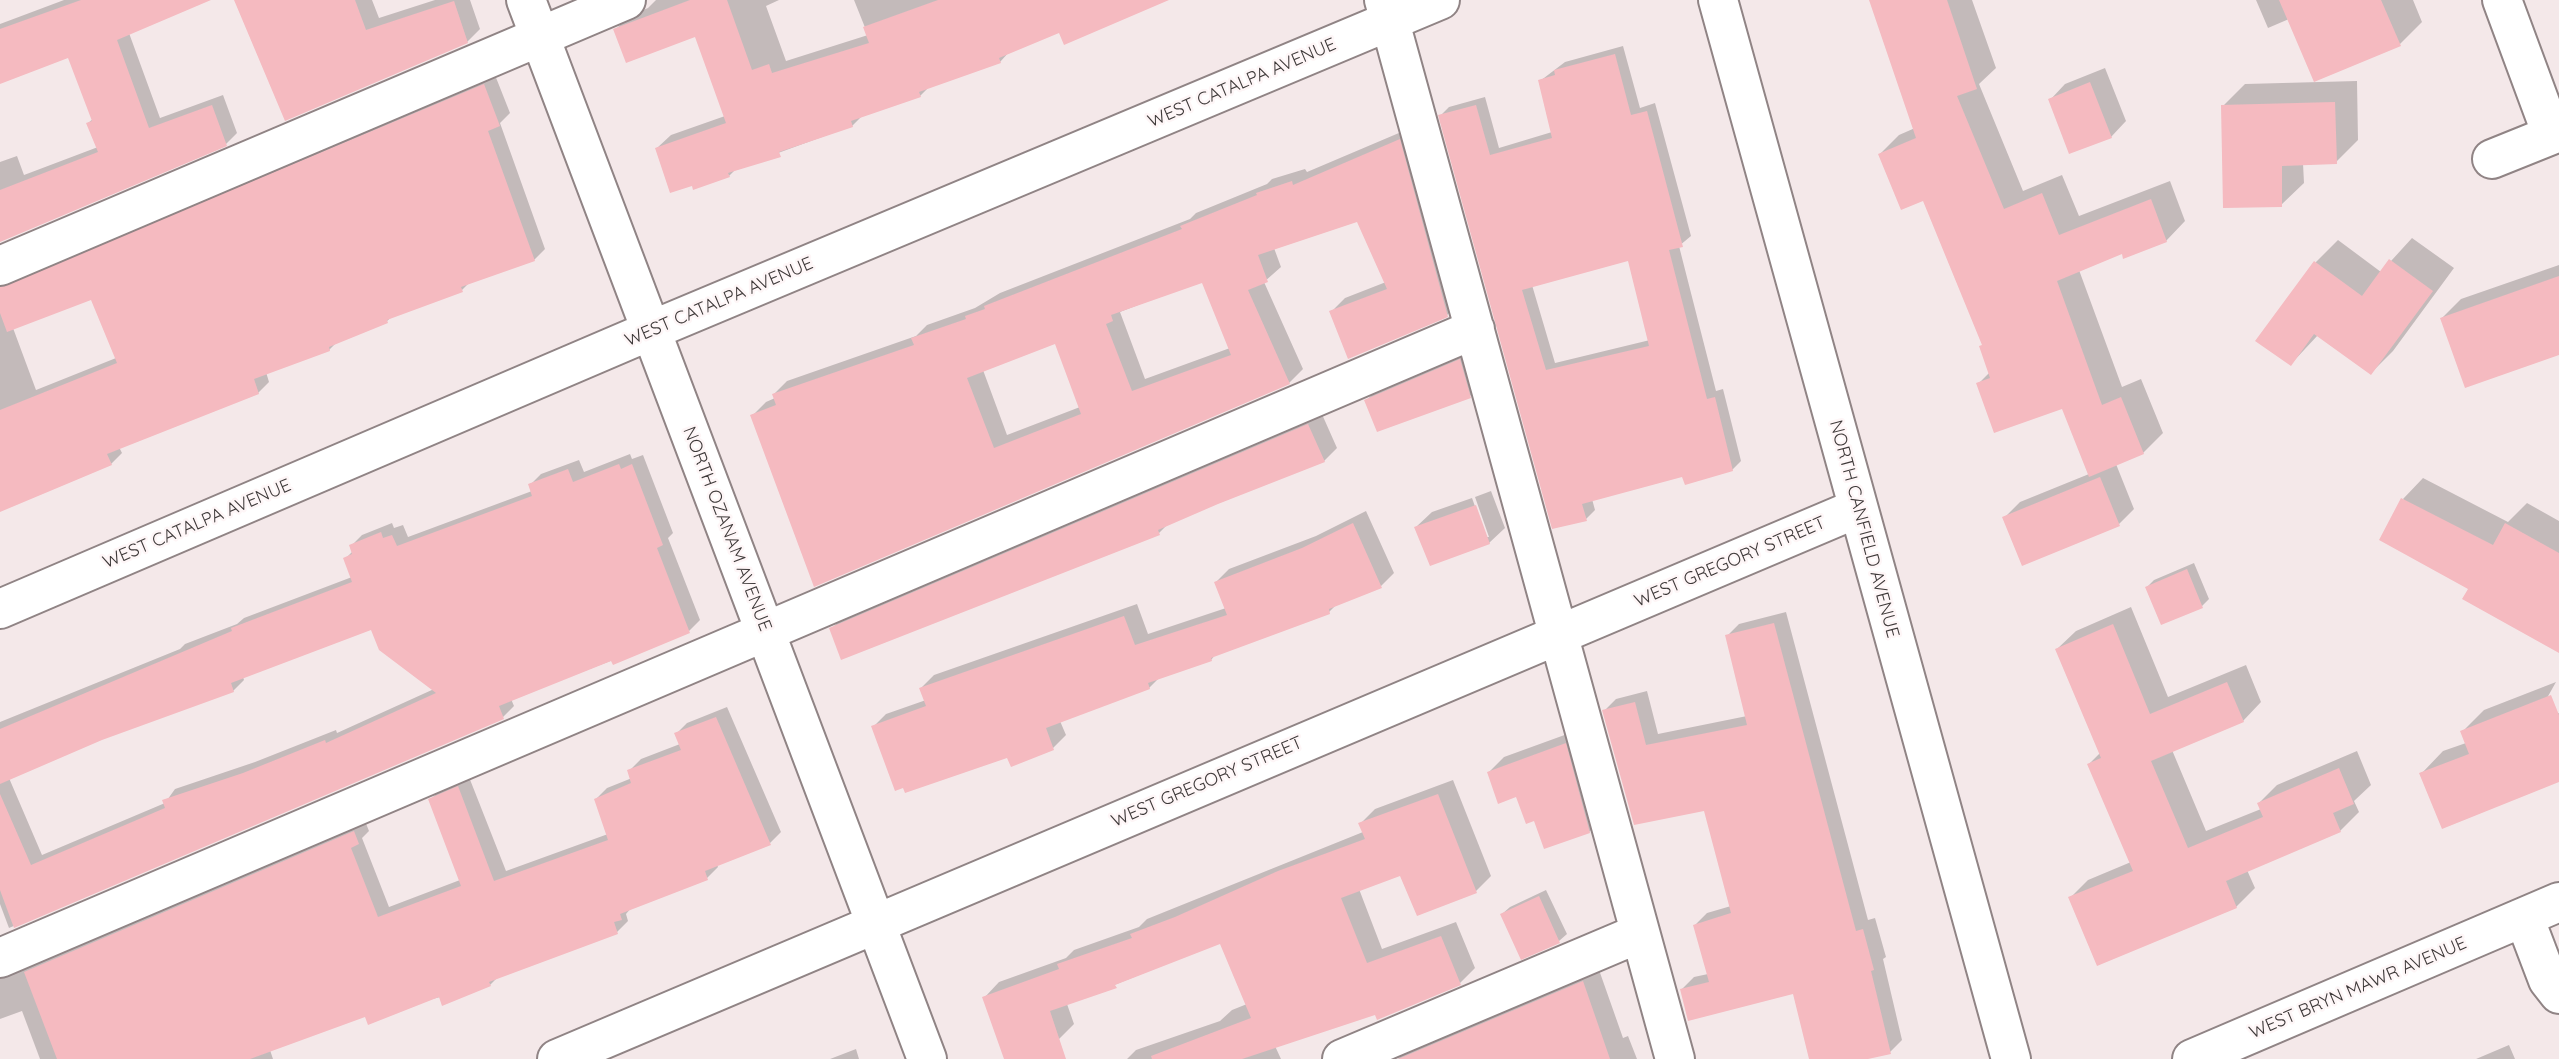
<!DOCTYPE html>
<html>
<head>
<meta charset="utf-8">
<style>
	body { margin:0 }
	canvas { display:block; background:#f4e8e9 }
</style>
</head>
<body>
<canvas width="2559" height="1059"></canvas>
<script>
const context = document.querySelector('canvas').getContext('2d');
context.lineJoin = 'round';
function fill(path, color) {
  context.fillStyle = color;
  context.fill(path, 'evenodd');
}
function toPath(rows) {
  const path = new Path2D();
  for (const r of rows) {
    path.moveTo(r[0], r[1]);
    for (let i = 2; i < r.length; i += 2) path.lineTo(r[i], r[i + 1]);
  }
  return path;
}
function trace(path, color, width, dash) {
  context.strokeStyle = color;
  context.lineWidth = width;
  context.lineCap = dash ? 'butt' : 'round';
  context.setLineDash(dash || []);
  context.stroke(path);
}
function label(font, color, halo, rows, align = 'center') {
  context.font = font + ' Quicksand,sans-serif';
  context.lineWidth = 5;
  context.setLineDash([]);
  context.textBaseline = 'middle';
  context.strokeStyle = halo;
  context.fillStyle = color;
  for (const [text, x, y, turn = 0] of rows) {
    context.save();
    context.translate(x, y);
    context.rotate((+turn || 0) * Math.PI / 180);
    context.textAlign = isNaN(turn) ? turn : align;
    if (halo) context.strokeText(text, 0, 0);
    context.fillText(text, 0, 0);
    context.restore();
  }
}
const shadow = toPath([
	[64,0,187,0,129,33,160,118,223,95,237,133,226,144,0,240,0,162,17,156,24,175,98,147,88,123,93,119,69,56,0,82,0,24],
	[236,0,372,0,379,18,435,0,470,0,480,29,467,42,286,119],
	[656,0,779,0,766,6,786,61,868,35,854,0,1156,0,1060,31,1010,51,1000,62,929,87,920,96,863,115,852,126,737,168,729,176,657,148,671,135,725,116,696,35,615,30,629,16,648,8],
	[1871,0,1972,0,1996,68,1979,84,2023,191,2062,175,2079,216,2170,181,2185,221,2166,241,2123,251,2079,270,2122,387,2141,379,2163,433,2143,453,2116,464,2134,509,2119,524,2005,517,2020,502,2089,474,2063,407,1978,384,1990,372,1984,344,1924,199,1880,154,1899,135,1915,128],
	[2256,0,2413,0,2422,22,2400,44,2289,19,2268,28],
	[1623,46,1640,108,1655,103,1691,236,1679,246,1716,391,1723,389,1741,461,1732,470,1683,475,1592,499,1595,510,1586,519,1440,116,1449,107,1485,97,1499,148,1552,132,1540,81,1565,62],
	[1629,259,1650,340,1555,363,1532,285],
	[2105,68,2126,121,2111,137,2050,100,2065,84],
	[495,75,510,113,500,123,545,249,534,260,470,282,462,290,393,316,387,321,338,341,329,350,266,372,269,382,258,393,119,447,122,453,111,464,0,509,0,274],
	[92,298,116,358,36,390,13,328],
	[2357,81,2358,140,2336,162,2303,163,2304,183,2281,205,2223,106,2245,84],
	[1413,127,1461,301,1447,315,1331,312,1345,298,1386,282,1358,220,1274,248,1281,267,1264,282,1303,369,1289,383,815,585,752,416,766,402,775,398,774,394,787,381,916,336,927,325,975,308,1000,293,1190,219,1196,213,1267,184,1272,179,1305,169,1307,172],
	[1203,280,1230,348,1145,379,1120,312],
	[1056,342,1080,407,1007,435,983,370],
	[2412,238,2454,268,2393,351,2371,373,2318,335,2291,364,2316,262,2338,240,2381,272],
	[2559,265,2559,353,2442,318,2461,299],
	[1475,345,1485,381,1470,396,1366,401,1381,385],
	[1321,412,1337,448,1324,461,1169,523,1159,533,831,629,844,616],
	[630,454,632,459,643,455,673,533,668,538,700,620,689,631,511,699,514,706,503,717,9,928,0,904,0,722,180,649,185,644,237,624,244,618,352,577,345,559,353,551,351,546,362,535,392,523,394,528,403,525,408,537,532,491,530,485,541,474,579,460,584,472],
	[372,628,434,689,337,733,336,730,255,762,175,789,165,803,42,855,9,778,102,739,233,691,244,680,243,677],
	[2423,478,2508,522,2527,503,2559,521,2559,651,2471,588,2403,499],
	[1491,491,1505,528,1489,543,1416,527,1432,512,1472,498,1486,537,1489,537,1475,497],
	[1366,511,1394,573,1381,586,1338,603,1329,612,1216,654,1211,660,1160,677,1149,688,1060,721,1066,735,1053,748,1008,756,873,727,886,714,926,700,921,688,934,675,1137,604,1148,634,1226,608,1216,582,1229,569,1316,536],
	[2194,563,2209,599,2202,606,2147,587,2154,580],
	[2131,607,2168,697,2246,665,2261,702,2243,721,2172,750,2206,831,2261,809,2259,803,2277,785,2357,751,2371,785,2354,801,2359,812,2340,831,2247,870,2255,888,2236,907,2098,964,2070,898,2088,880,2131,862,2089,764,2101,752,2057,649,2076,631],
	[1786,612,1868,920,1875,918,1886,957,1883,959,1902,1040,1890,1052,1860,1059,1811,1059,1795,992,1682,989,1694,977,1708,974,1695,925,1707,913,1731,906,1705,809,1604,711,1616,699,1647,691,1658,734,1747,716,1727,636,1739,624],
	[2556,682,2533,723,2559,713,2559,780,2421,774,2443,751,2466,743,2462,732,2484,710],
	[727,707,781,832,770,843,717,864,718,867,707,878,632,907,626,914,628,921,617,932,498,977,490,985,366,1015,270,1050,273,1059,40,1059,22,1011,0,1019,0,972,365,821,369,831,362,838,389,907,460,880,430,800,442,788,469,777,506,871,608,834,596,799,607,788,632,778,629,771,641,759,680,744,676,734,687,723],
	[1581,729,1605,817,1589,832,1535,819,1517,795,1489,772,1504,757],
	[1453,780,1491,876,1476,891,1400,873,1359,889,1382,949,1456,922,1475,968,1460,983,1275,1046,1281,1059,1127,1059,1136,1050,1220,1021,1232,1010,1247,1004,1221,942,1067,1004,1074,1024,1059,1039,1062,1059,1006,1059,984,998,999,982,1066,958,1074,950,1139,927,1147,919,1363,832,1360,824,1375,809],
	[1546,890,1567,934,1559,941,1522,957,1502,914,1510,907],
	[1598,967,1623,1038,1628,1036,1637,1059,1398,1059,1410,1046],
	[2509,1045,2515,1059,2476,1059],
	[856,1049,859,1059,830,1059]
]);
const building = toPath([
	[81,0,211,0,117,40,149,128,212,105,227,146,0,242,0,190,98,152,86,123,92,121,68,58,0,84,0,29],
	[234,0,355,0,366,30,454,1,468,43,285,121],
	[690,0,727,0,752,70,769,64,772,73,869,43,863,27,938,0,1169,0,1064,45,1059,33,999,58,1001,63,919,92,921,97,851,121,853,127,779,152,781,157,728,173,730,177,693,190,692,186,670,193,655,148,726,123,695,37,626,63,613,29],
	[1869,0,1947,0,1977,89,1957,96,2004,209,2042,193,2059,235,2151,199,2167,242,2123,259,2122,254,2057,281,2102,405,2121,397,2144,454,2089,477,2062,409,1994,433,1976,383,1990,378,1979,346,1982,345,1923,201,1901,210,1878,154,1916,138],
	[2279,0,2381,0,2401,46,2314,82],
	[1615,54,1631,115,1647,111,1683,247,1669,250,1707,399,1715,397,1733,471,1685,485,1682,477,1582,504,1587,521,1552,529,1438,115,1476,105,1490,155,1552,138,1538,80,1555,75,1554,70],
	[1628,261,1649,346,1546,370,1522,290],
	[2090,82,2112,138,2069,154,2048,99],
	[484,84,500,126,488,131,535,261,461,287,463,292,387,320,388,323,329,347,330,351,254,379,259,394,107,454,112,465,0,512,0,410,117,363,91,300,7,332,0,313,0,287],
	[2335,102,2337,164,2282,166,2282,207,2223,208,2221,105],
	[1400,139,1448,317,1348,359,1329,311,1387,289,1357,222,1258,255,1268,282,1248,290,1290,384,814,587,750,415,776,405,772,394,914,345,911,338,966,319,965,316,985,309,984,306,1182,229,1180,226,1257,195,1256,193,1292,181,1293,185],
	[1202,283,1231,355,1132,391,1106,324,1113,321,1111,315],
	[1055,344,1081,414,994,448,967,378],
	[2389,259,2433,291,2371,375,2314,334,2291,366,2255,341,2314,261,2362,296],
	[2559,276,2559,355,2465,388,2440,318],
	[1460,359,1471,398,1377,432,1364,400],
	[1308,424,1325,462,1218,504,1158,530,1160,535,841,660,829,628],
	[619,464,621,469,632,464,663,545,657,548,690,633,613,665,611,661,499,706,504,719,14,928,0,890,0,794,31,865,165,808,162,800,243,773,325,740,326,743,436,693,379,650,371,630,231,683,234,692,102,740,0,784,0,729,232,631,231,628,352,582,343,558,352,554,349,545,381,532,383,538,392,535,397,546,532,496,528,484,568,469,573,482],
	[2100,477,2120,526,2022,566,2002,517],
	[2401,498,2493,545,2505,523,2559,553,2559,653,2462,599,2468,589,2379,540],
	[1476,505,1490,544,1430,566,1414,527],
	[1353,523,1382,588,1329,609,1330,614,1211,658,1212,661,1148,683,1150,689,1046,728,1054,750,1011,767,1007,758,905,793,903,788,895,791,871,726,926,706,919,688,1124,616,1135,645,1227,615,1214,582,1302,548],
	[2187,569,2203,608,2161,625,2145,587],
	[1774,623,1856,931,1863,929,1874,970,1871,971,1891,1054,1868,1059,1809,1059,1793,994,1688,1021,1680,989,1709,982,1693,925,1731,913,1704,811,1634,825,1602,710,1635,702,1646,745,1747,725,1725,635],
	[2113,624,2150,714,2227,682,2244,722,2151,761,2188,848,2263,817,2257,803,2339,768,2354,804,2333,813,2341,832,2226,881,2237,908,2097,966,2068,897,2133,871,2087,764,2101,758,2055,649],
	[2551,695,2559,715,2559,782,2442,829,2419,773,2469,754,2460,731],
	[716,717,771,845,705,871,708,880,620,914,622,920,614,922,618,934,489,982,491,986,442,1006,439,997,368,1025,365,1017,250,1059,57,1059,24,972,354,831,359,844,351,848,378,917,461,886,428,799,458,786,494,881,608,840,594,799,631,783,627,770,681,750,674,733],
	[1566,743,1590,833,1544,849,1534,821,1526,824,1516,797,1498,804,1487,772],
	[1438,794,1477,893,1417,916,1400,876,1341,898,1367,963,1441,936,1461,985,1377,1020,1375,1015,1242,1059,1152,1059,1151,1056,1251,1018,1220,944,1115,985,1117,988,1050,1011,1066,1059,1004,1059,982,997,1059,969,1057,964,1132,938,1130,934,1175,917,1278,871,1365,839,1358,823],
	[1539,896,1560,943,1521,960,1500,914],
	[1583,981,1610,1059,1398,1059]
]);
const minor = toPath([
	[526,0,927,1059],
	[1384,0,1675,1059],
	[1718,0,2011,1059],
	[2502,0,2552,135],
	[2492,159,2559,132],
	[0,266,626,0],
	[0,609,652,330,1440,0],
	[2524,917,2548,980,2559,994],
	[0,958,1475,329],
	[557,1059,1858,508],
	[1342,1059,1640,933],
	[2192,1059,2559,902]
]);
const streetNames = [
	["WEST CATALPA AVENUE",1242,83,-23],
	["WEST CATALPA AVENUE",719,302,-23],
	["WEST CATALPA AVENUE",197,524,-23],
	["NORTH OZANAM AVENUE",727,529,69],
	["NORTH CANFIELD AVENUE",1864,529,75],
	["WEST GREGORY STREET",1730,562,-23],
	["WEST GREGORY STREET",1207,782,-23],
	["WEST BRYN MAWR AVENUE",2358,988,-23]
];
fill(shadow, '#0003');
fill(building, '#f5bac0');
trace(minor, '#908485', 42);
trace(minor, '#fff', 38);
label('18px', '#3e3939', '#fef6f7', streetNames);
</script>
</body>
</html>
